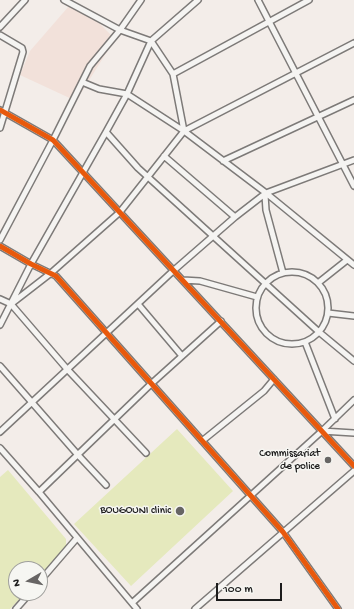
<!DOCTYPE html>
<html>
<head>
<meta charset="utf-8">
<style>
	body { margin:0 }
	#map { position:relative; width:354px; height:609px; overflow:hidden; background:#f3ede9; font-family:"Gochi Hand",sans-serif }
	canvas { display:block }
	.north { position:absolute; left:8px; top:561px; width:40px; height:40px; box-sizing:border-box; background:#f6f6f2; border:1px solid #9f9f9c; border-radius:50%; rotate:261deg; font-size:11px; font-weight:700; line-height:16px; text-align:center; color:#1c1c1c }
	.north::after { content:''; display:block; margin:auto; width:14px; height:18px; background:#676564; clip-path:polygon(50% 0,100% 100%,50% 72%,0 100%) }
	.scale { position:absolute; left:216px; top:583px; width:66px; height:18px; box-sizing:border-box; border:2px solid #1c1c1c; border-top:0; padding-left:5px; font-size:12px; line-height:14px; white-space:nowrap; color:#1c1c1c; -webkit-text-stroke:3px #f6f6f2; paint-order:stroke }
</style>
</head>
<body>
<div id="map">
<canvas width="354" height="609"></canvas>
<div class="north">N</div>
<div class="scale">100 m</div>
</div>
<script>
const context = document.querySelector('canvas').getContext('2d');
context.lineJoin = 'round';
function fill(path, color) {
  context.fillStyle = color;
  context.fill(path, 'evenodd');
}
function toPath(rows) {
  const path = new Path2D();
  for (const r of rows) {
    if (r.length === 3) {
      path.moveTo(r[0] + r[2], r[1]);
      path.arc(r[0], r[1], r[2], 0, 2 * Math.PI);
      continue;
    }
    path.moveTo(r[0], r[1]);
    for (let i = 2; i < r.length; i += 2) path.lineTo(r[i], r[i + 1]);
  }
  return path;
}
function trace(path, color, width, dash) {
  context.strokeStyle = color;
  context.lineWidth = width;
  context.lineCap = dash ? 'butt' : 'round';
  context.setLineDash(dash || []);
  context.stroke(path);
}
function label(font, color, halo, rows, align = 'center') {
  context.font = font + ' "Gochi Hand",sans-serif';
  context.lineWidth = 3;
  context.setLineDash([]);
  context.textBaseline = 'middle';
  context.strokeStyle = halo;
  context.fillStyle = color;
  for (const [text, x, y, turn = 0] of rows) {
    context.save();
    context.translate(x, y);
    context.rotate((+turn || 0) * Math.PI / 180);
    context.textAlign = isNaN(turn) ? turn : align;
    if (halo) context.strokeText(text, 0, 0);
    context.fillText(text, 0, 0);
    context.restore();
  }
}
const built = toPath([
	[69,6,95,19,115,39,76,101,20,75,30,51]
]);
const green = toPath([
	[177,429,233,491,131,586,74,524],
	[8,470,66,539,66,547,40,576,40,569,16,569,16,593,25,593,10,609,0,609,0,477]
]);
const minor = toPath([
	[64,0,120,30,151,41,173,74,184,131],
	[258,0,354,186],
	[0,27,25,0],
	[0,35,22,48,23,52,0,128],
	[173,74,309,0],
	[82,82,99,89,127,94,184,131,266,193,354,265],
	[0,110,53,140,354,466],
	[106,132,138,168,319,332,354,361],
	[164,156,235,217],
	[223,161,354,100],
	[265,195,266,210,283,273],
	[0,240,53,140,90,66,120,30,141,0],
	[0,246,31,264,56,276,283,532,338,609],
	[292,308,36],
	[183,280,200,281,257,297],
	[318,283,347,260],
	[0,299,11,304,67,369,146,453],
	[11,304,51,273,120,212,184,131,354,43],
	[138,304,182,356],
	[328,313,354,316],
	[0,325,31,264,106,132,127,94,151,41,198,0],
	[305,342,335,419],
	[0,366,78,455,106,485],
	[322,431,354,433],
	[0,432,173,271,235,217,266,193,354,160],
	[202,441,264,391,274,379],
	[0,448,39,492,137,609],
	[39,492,151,384,221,321],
	[40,581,77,538],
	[132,603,322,431,354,400],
	[16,609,30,593],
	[195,609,354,471]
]);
const cycleway = toPath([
	[0,110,53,140,354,466],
	[0,246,31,264,56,276,283,532,338,609]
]);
const markers = [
	[328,460,4,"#676564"],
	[180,511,5,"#676564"]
];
const poiNames = [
	["Commissariat",320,454],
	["de police",320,467],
	["BOUGOUNI clinic",171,511]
];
fill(built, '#f2e1da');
fill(green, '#e5e9bd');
trace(minor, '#7d7a78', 8);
trace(minor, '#f5f4f2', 5);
trace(cycleway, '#e8590c', 5);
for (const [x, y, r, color] of markers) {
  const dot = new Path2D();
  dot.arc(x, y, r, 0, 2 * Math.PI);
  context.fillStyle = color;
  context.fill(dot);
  trace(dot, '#f6f6f2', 1.5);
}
label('11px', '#1c1c1c', '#f6f6f2', poiNames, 'right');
</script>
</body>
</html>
